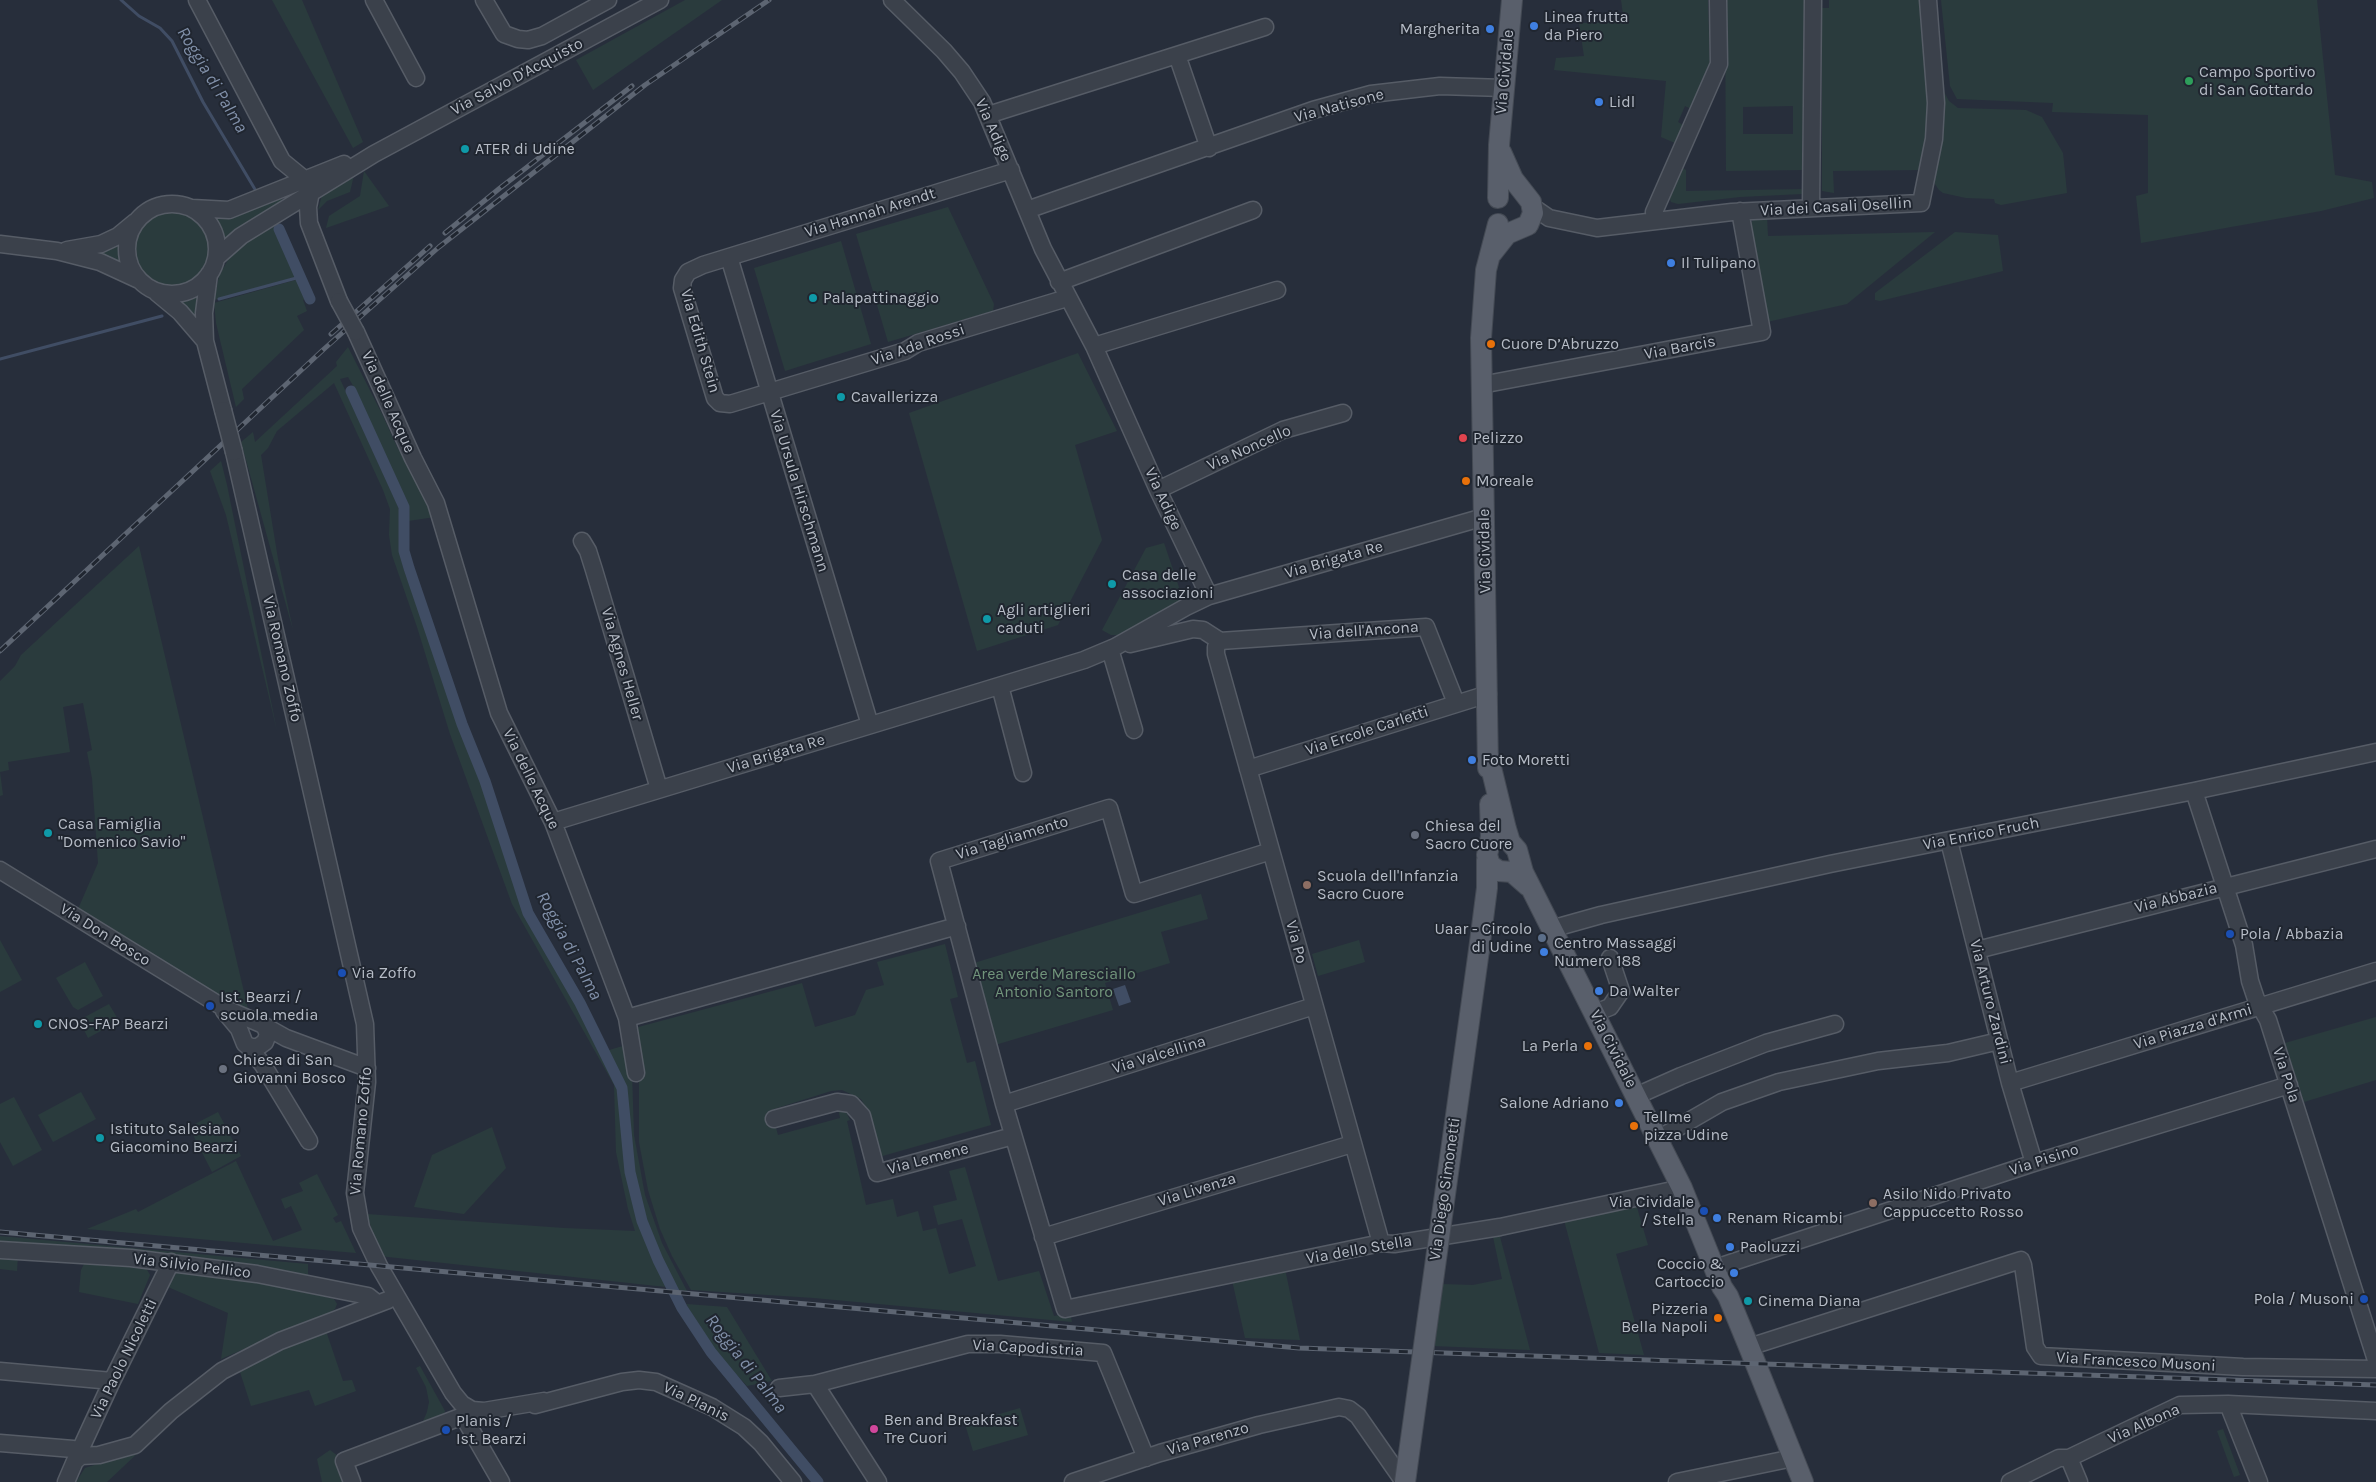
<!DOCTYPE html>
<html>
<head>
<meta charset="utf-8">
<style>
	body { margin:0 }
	canvas { display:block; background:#272e3b }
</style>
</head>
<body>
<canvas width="2376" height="1482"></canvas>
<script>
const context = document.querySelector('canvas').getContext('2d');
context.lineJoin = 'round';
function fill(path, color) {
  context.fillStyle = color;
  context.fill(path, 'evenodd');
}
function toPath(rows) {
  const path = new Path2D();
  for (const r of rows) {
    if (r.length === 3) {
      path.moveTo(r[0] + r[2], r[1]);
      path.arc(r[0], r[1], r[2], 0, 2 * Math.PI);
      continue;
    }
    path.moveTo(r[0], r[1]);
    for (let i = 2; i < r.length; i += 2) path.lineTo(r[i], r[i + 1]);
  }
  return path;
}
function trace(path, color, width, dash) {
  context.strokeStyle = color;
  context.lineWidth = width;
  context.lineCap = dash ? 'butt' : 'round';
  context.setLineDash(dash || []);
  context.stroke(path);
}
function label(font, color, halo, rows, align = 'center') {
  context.font = font + ' Karla,sans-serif';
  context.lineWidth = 4;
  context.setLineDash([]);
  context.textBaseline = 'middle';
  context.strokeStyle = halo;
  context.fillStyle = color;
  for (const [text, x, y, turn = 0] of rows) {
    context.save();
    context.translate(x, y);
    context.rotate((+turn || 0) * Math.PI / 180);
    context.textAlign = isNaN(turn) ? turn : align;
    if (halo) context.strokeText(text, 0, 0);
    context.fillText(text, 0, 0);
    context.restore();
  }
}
const green = toPath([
	[272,0,302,0,363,142,353,148],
	[685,0,722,0,593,90,576,60],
	[1621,0,1708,0,1710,67,1691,109,1685,106,1678,122,1683,125,1675,143,1661,137,1666,81,1554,70,1556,58,1584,56,1579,23,1624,22],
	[1725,0,1807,0,1806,170,1726,171],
	[1793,106,1793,134,1743,134,1743,107],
	[1829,0,1919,0,1929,117,1921,170,1833,171,1834,193,1822,191,1822,8,1829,8],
	[1941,0,2317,0,2335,175,2372,182,2374,198,2321,211,2141,243,2136,196,2148,193,2148,115,2052,112,2053,103,1957,99,1950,86],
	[1943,90,1949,101,1958,108,2026,110,2042,117,2063,153,2067,193,2001,205,1995,203,1994,199,1966,198,1943,193,1939,190,1935,184,1935,175,1943,131],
	[1681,167,1686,170,1686,191,1806,189,1802,194,1740,197,1678,204,1671,202,1669,197],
	[364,171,389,206,326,228,329,216,360,196],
	[354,175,350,192,327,201,318,210,322,195],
	[279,194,284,203,224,244,217,224,211,215],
	[948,207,994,304,993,311,888,342,856,234],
	[171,248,38],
	[1767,217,1768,236,1935,232,1847,304,1767,322,1750,227,1753,219],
	[273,223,299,276,214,300,219,276,229,258,245,242],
	[1955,232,1998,235,2003,271,1880,301,1875,300,1875,293],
	[120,239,118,252,121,267,81,253],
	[841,241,871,344,785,371,754,268],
	[299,279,307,298,303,300,307,311,297,316,304,330,242,389,244,399,236,407,216,323,214,303],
	[203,292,203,332,177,304],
	[348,347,383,416,398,449,407,458,435,517,408,521,408,505,355,389,348,377,340,379,397,504,400,513,400,547,403,567,482,786,524,910,561,973,619,1086,626,1172,640,1224,670,1289,666,1287,379,1256,367,1214,564,1228,635,1231,628,1209,616,1152,614,1085,512,904,450,734,417,627,392,555,389,535,390,509,383,490,334,383,277,431,268,448,261,455,278,559,293,630,241,442,253,432,255,442,337,366,336,362],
	[1078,353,1117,431,1075,445,1102,540,1058,625,977,651,909,413],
	[221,461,227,485,277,731,226,515,210,471],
	[1164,543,1183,599,1120,635,1111,635,1102,630,1146,548],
	[139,546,248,1009,229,1001,78,909,98,863,92,778,87,752,92,750,83,703,63,707,70,752,8,762,9,770,0,772,3,795,0,796,0,681,15,666,21,655],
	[1201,894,1208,919,1161,932,1170,963,1105,983,1113,1010,995,1045,974,963],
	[0,940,22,980,0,992],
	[1359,940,1365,962,1318,976,1312,954],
	[945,944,958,997,950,999,967,1063,975,1061,991,1125,879,1157,866,1108,861,1099,842,1090,831,1091,771,1110,778,1135,840,1118,838,1108,846,1112,850,1120,847,1121,866,1205,893,1199,897,1217,918,1211,923,1231,936,1228,949,1274,976,1266,962,1219,938,1225,933,1206,957,1200,949,1171,965,1167,998,1281,1039,1271,1054,1316,1070,1313,1072,1322,814,1298,691,1290,672,1256,660,1229,648,1190,639,1142,639,1083,631,1029,802,983,815,1027,855,1015,866,990,884,985,877,962],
	[85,962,103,996,78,1010,73,1007,56,978],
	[109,1004,119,1021,88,1038,81,1024,83,1018],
	[2376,1017,2376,1080,2304,1102,2285,1043],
	[626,1045,632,1073,634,1135,645,1195,662,1243,687,1291,679,1290,663,1261,652,1236,635,1181,628,1134,625,1086,606,1051],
	[81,1092,96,1119,53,1142,38,1115],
	[14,1097,42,1150,13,1166,0,1142,0,1104],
	[218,1112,241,1156,212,1172,189,1127],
	[492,1127,506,1168,464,1214,414,1207,432,1155],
	[236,1161,273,1241,302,1230,291,1206,285,1209,281,1199,303,1191,299,1183,317,1174,338,1215,333,1218,336,1223,341,1221,356,1253,87,1229,136,1209,138,1212],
	[1636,1204,1648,1245,1616,1254,1644,1355,1599,1353,1564,1220],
	[1492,1232,1499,1233,1530,1350,1433,1346,1441,1284,1473,1285,1502,1279],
	[0,1236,308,1264,308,1282,0,1245],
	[0,1255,18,1255,17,1271,0,1269],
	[85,1262,146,1268,150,1275,138,1304,79,1292,81,1270],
	[1285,1269,1300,1340,1245,1338,1232,1280],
	[177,1272,264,1284,326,1297,334,1299,337,1304,335,1309,327,1315,307,1322,221,1359,228,1313,168,1287],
	[686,1304,727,1307,772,1381,747,1386,714,1350],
	[326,1331,343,1381,352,1380,356,1391,315,1406,309,1390,251,1406,240,1372,258,1361],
	[420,1366,445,1411,443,1417,420,1428,427,1412,429,1402,426,1387,416,1368],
	[1020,1408,1028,1435,973,1451,965,1424],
	[2223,1429,2240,1475,2234,1477,2217,1431],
	[141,1450,107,1482,76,1482,85,1468],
	[330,1450,338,1456,347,1482,322,1482,317,1459]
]);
const water = toPath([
	[1125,985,1131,1002,1119,1006,1113,989]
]);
const stream = toPath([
	[121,0,139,16,160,28,172,41,203,102,256,191],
	[219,299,300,277],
	[0,359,162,316]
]);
const canal = toPath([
	[279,229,310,299],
	[351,391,404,507,404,551,409,568,462,724,485,781,528,913,580,1003,622,1088,630,1172,642,1221,658,1260,682,1308,711,1352,818,1482]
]);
const minor = toPath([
	[197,0,282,161,304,179,311,192],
	[374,0,416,78],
	[484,0,504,34,518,39,528,40,542,36,608,0],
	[892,0,944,51,962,72,982,102,1043,249,1094,346,1158,490,1209,596],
	[1177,55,1209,148],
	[988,115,1265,27],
	[1011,170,703,265,688,272,683,280,682,288,715,398,720,403,730,404,905,351,918,343,1067,298],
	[311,192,308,207,309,223,339,301],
	[172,249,45],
	[1533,207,1549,218,1597,228,1732,212,1921,203,1934,139,1936,103,1928,0],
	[192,208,229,210,344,164],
	[1811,208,1813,0],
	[1027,210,1313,110,1371,94,1440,86,1504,88],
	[1655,221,1654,212,1719,64,1718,0],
	[0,244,57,251,100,262,139,280],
	[67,250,101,244,118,236,135,222],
	[729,257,870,725],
	[216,258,241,236,374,154,660,0],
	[209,274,204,313,205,341,223,410],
	[1059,282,1253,210],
	[157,293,180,312,205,341],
	[356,332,413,458,436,503,499,713,553,822,627,1018,957,926],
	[1094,346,1277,290],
	[1481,385,1762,332,1740,211],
	[234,452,365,1024,367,1082,355,1193,361,1228,379,1266,453,1393,462,1404,472,1410,484,1411,544,1401],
	[1158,490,1283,430,1343,413],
	[582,541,588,551,594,570,659,789],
	[1220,641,1216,647,1216,654,1381,1243],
	[1220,641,1426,627,1456,703],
	[1130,644,1193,629,1203,630,1220,641],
	[1110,649,1134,730],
	[1000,686,1023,773],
	[1248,769,1488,694],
	[2194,791,2244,945,2250,981,2256,999,2268,1020,2376,1360],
	[553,822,1084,660,1115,647,1186,607,1209,596,1484,517],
	[1949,841,2010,1083,2034,1163],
	[1271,851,1134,894,1109,808,939,861,1004,1104,1065,1309,1381,1243,1394,1244,1500,1227,1682,1188],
	[0,870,224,1008,261,1024,286,1038,367,1068],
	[1551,929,1601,915,1830,864,2194,791,2376,752],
	[1977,950,2376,849],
	[224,1011,239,1029,245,1044,251,1047,258,1047,265,1042,268,1034,265,1027],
	[1595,1013,1610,1007,1621,991,1610,958],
	[627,1018,636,1073],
	[248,1046,263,1065,309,1141],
	[2010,1083,2376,971],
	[1636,1096,1681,1076,1766,1043,1835,1024],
	[1004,1104,1314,1006],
	[774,1119,837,1102,851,1104,862,1116,877,1173,1013,1136],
	[1658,1139,1722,1102,1779,1082,1878,1061,1948,1053,1999,1041],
	[1043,1237,1352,1144],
	[0,1250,131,1258,257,1274,368,1296,378,1304],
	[1715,1268,2034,1163,2289,1085],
	[1749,1347,2021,1260,2023,1265,2035,1347,2041,1356,2243,1367,2376,1369],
	[0,1371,112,1381],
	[815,1384,878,1482],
	[779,1388,815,1384,968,1344,1000,1344,1103,1353,1146,1458],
	[2228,1404,2259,1482],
	[535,1405,622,1382,639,1380,656,1382,712,1407,744,1427,761,1443,793,1482],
	[463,1416,501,1482],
	[0,1443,73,1449,81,1456],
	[81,1456,99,1455,135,1445,171,1411,222,1371,280,1341,388,1300],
	[81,1456,82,1446,112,1381,171,1262],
	[2069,1458,2079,1482],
	[66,1482,75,1461,81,1456],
	[352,1482,344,1461,463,1416],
	[1073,1482,1160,1453,1259,1425,1339,1407,1349,1409,1358,1416,1404,1482],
	[1677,1482,1793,1458],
	[2010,1482,2059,1458,2069,1458,2180,1405,2228,1404,2376,1411]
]);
const major = toPath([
	[1498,198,1499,145,1512,0],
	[1492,253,1507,234,1528,225,1533,213,1531,202,1513,179,1501,152],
	[1488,755,1506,829,1510,842,1517,850,1523,872,1682,1188,1722,1287,1728,1296,1749,1347,1803,1482],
	[1488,768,1481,338,1486,270,1498,224],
	[1490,804,1491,837,1487,855,1490,865,1499,871,1512,872,1528,886],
	[1479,950,1487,888,1487,860]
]);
const rail = toPath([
	[445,233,500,188,632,86],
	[331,334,430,246],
	[0,651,324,349,439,247,645,85,769,0],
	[0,1232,1299,1348,2376,1385]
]);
const minorBridge = toPath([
	[339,301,356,332],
	[223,410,234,452]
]);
const majorBridge = toPath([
	[1405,1482,1479,950]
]);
const markers = [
	[1534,26,5,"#3f7fe0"],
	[1490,29,5,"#3f7fe0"],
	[2189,81,5,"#2e9e5b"],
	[1599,102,5,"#3f7fe0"],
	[465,149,5,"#0f9aa8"],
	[1671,263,5,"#3f7fe0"],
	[813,298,5,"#0f9aa8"],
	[1491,344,5,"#e8710a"],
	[841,397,5,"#0f9aa8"],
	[1463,438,5,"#e0444e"],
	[1466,481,5,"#e8710a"],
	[1112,584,5,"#0f9aa8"],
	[987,619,5,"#0f9aa8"],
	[1472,760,5,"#3f7fe0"],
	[48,833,5,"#0f9aa8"],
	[1415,835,5,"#6b7280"],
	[1307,885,5,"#8d6e63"],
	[2230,934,5,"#1a4fb4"],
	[1542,938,5,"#5c6f8a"],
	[1544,952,5,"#3f7fe0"],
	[342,973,5,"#1a4fb4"],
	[1599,991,5,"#3f7fe0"],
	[210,1006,5,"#1a4fb4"],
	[38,1024,5,"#0f9aa8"],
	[1588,1046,5,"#e8710a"],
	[223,1069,5,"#6b7280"],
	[1619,1103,5,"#3f7fe0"],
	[1634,1126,5,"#e8710a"],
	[100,1138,5,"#0f9aa8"],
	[1873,1203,5,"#8d6e63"],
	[1704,1211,5,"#1a4fb4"],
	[1717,1218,5,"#3f7fe0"],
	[1730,1247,5,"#3f7fe0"],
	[1734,1273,5,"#3f7fe0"],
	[2364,1299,5,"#1a4fb4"],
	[1748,1301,5,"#0f9aa8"],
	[1718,1318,5,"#e8710a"],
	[874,1429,5,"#d1479c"],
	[446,1430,5,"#1a4fb4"]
];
const poiNames = [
	["Linea frutta",1544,17],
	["da Piero",1544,35],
	["Margherita",1480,29,"right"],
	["Campo Sportivo",2199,72],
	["di San Gottardo",2199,90],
	["Lidl",1609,102],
	["ATER di Udine",475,149],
	["Il Tulipano",1681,263],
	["Palapattinaggio",823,298],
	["Cuore D’Abruzzo",1501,344],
	["Cavallerizza",851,397],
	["Pelizzo",1473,438],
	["Moreale",1476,481],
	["Casa delle",1122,575],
	["associazioni",1122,593],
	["Agli artiglieri",997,610],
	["caduti",997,628],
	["Foto Moretti",1482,760],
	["Casa Famiglia",58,824],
	["\"Domenico Savio\"",58,842],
	["Chiesa del",1425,826],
	["Sacro Cuore",1425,844],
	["Scuola dell'Infanzia",1317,876],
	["Sacro Cuore",1317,894],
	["Uaar - Circolo",1532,929,"right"],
	["di Udine",1532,947,"right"],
	["Pola / Abbazia",2240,934],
	["Centro Massaggi",1554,943],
	["Numero 188",1554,961],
	["Via Zoffo",352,973],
	["Da Walter",1609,991],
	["Ist. Bearzi /",220,997],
	["scuola media",220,1015],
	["CNOS-FAP Bearzi",48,1024],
	["La Perla",1578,1046,"right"],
	["Chiesa di San",233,1060],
	["Giovanni Bosco",233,1078],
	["Salone Adriano",1609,1103,"right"],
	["Tellme",1644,1117],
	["pizza Udine",1644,1135],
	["Istituto Salesiano",110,1129],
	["Giacomino Bearzi",110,1147],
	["Asilo Nido Privato",1883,1194],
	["Cappuccetto Rosso",1883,1212],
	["Via Cividale",1694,1202,"right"],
	["/ Stella",1694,1220,"right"],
	["Renam Ricambi",1727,1218],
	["Paoluzzi",1740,1247],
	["Coccio &",1724,1264,"right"],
	["Cartoccio",1724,1282,"right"],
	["Pola / Musoni",2354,1299,"right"],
	["Cinema Diana",1758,1301],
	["Pizzeria",1708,1309,"right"],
	["Bella Napoli",1708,1327,"right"],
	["Ben and Breakfast",884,1420],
	["Tre Cuori",884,1438],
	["Planis /",456,1421],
	["Ist. Bearzi",456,1439]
];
const streetNames = [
	["Via Cividale",1505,72,-85],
	["Via Salvo D'Acquisto",517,77,-28],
	["Via Natisone",1339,106,-15],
	["Via Adige",993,130,66],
	["Via dei Casali Osellin",1836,207,-3],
	["Via Hannah Arendt",870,213,-17],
	["Via Edith Stein",700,341,74],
	["Via Ada Rossi",918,345,-19],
	["Via Barcis",1680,348,-11],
	["Via delle Acque",388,402,66],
	["Via Noncello",1249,448,-24],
	["Via Ursula Hirschmann",799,491,73],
	["Via Adige",1163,499,65],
	["Via Cividale",1485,551,-91],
	["Via Brigata Re",1334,560,-16],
	["Via dell'Ancona",1364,631,-4],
	["Via Romano Zoffo",282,659,77],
	["Via Agnes Heller",622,664,74],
	["Via Ercole Carletti",1367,731,-18],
	["Via Brigata Re",776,754,-17],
	["Via delle Acque",531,779,64],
	["Via Enrico Fruch",1981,834,-11],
	["Via Tagliamento",1012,838,-17],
	["Via Abbazia",2176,898,-14],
	["Via Don Bosco",105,935,32],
	["Via Po",1296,942,75],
	["Via Arturo Zardini",1990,1002,76],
	["Via Piazza d'Armi",2193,1027,-17],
	["Via Cividale",1613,1049,63],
	["Via Valcellina",1159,1055,-17],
	["Via Pola",2286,1075,72],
	["Via Romano Zoffo",361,1131,-85],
	["Via Lemene",928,1159,-15],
	["Via Pisino",2044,1160,-18],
	["Via Diego Simonetti",1445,1189,-82],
	["Via Livenza",1197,1190,-17],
	["Via dello Stella",1359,1250,-10],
	["Via Silvio Pellico",192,1266,7],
	["Via Capodistria",1028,1348,3],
	["Via Paolo Nicoletti",124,1359,-64],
	["Via Francesco Musoni",2136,1362,3],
	["Via Planis",696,1402,26],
	["Via Albona",2144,1424,-24],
	["Via Parenzo",1208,1439,-16]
];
const parkNames = [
	["Area verde Maresciallo",1054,974],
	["Antonio Santoro",1054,992]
];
const waterNames = [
	["Roggia di Palma",212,80,59],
	["Roggia di Palma",569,946,62],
	["Roggia di Palma",746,1364,52]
];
fill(green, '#2a3b3d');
fill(water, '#404d64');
trace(stream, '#404d64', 3);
trace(canal, '#404d64', 11);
trace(minor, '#565c66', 19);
trace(major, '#444a54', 22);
trace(minor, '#3b414b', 16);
trace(major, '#595f6b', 20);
trace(rail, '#5d6572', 5);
trace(rail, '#202630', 3, [9]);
trace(minorBridge, '#565c66', 19, []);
trace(majorBridge, '#444a54', 22, []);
trace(minorBridge, '#3b414b', 16);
trace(majorBridge, '#595f6b', 20);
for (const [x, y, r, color] of markers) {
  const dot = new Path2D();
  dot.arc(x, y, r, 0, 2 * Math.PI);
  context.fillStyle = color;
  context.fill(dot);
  trace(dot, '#202630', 2);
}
label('16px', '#b6bcc6', '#202630', poiNames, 'left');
label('16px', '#b6bcc6', '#202630', streetNames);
label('16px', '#71947b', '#202630', parkNames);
label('italic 18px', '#8291aa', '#202630', waterNames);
</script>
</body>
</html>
